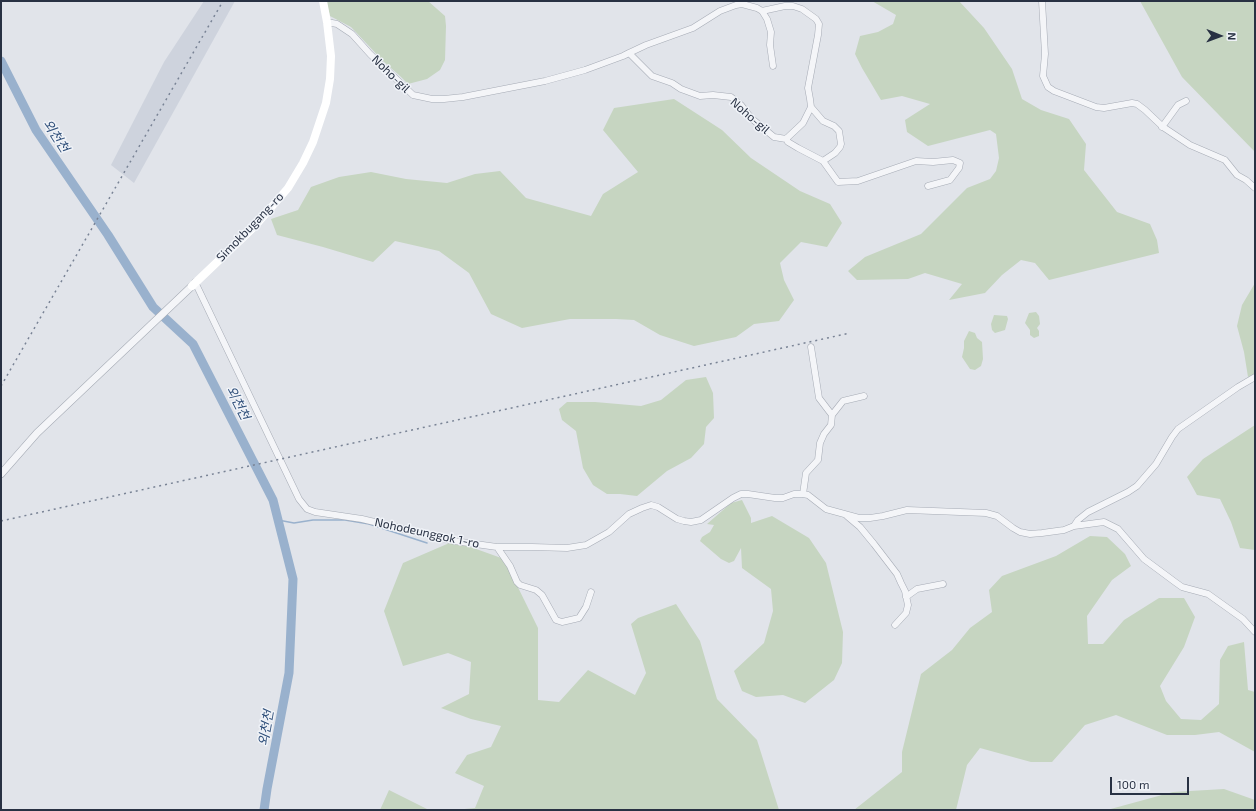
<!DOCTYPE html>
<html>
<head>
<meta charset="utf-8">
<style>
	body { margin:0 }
	#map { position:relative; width:1256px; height:811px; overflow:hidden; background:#e1e4ea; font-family:"Exo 2",sans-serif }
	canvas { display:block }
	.frame { position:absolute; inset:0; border:2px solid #283143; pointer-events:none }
	.north { position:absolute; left:1200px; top:16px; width:40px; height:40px; -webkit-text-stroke:3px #f0f3f8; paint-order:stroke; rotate:91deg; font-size:11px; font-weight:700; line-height:16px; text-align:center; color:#283143 }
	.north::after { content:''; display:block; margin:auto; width:14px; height:18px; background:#283143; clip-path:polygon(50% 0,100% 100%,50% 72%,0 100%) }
	.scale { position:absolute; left:1110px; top:777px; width:79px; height:18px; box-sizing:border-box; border:2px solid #283143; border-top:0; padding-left:5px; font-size:12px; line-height:14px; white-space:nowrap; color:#283143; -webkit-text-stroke:3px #f0f3f8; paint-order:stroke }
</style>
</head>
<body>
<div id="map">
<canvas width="1256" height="811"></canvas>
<div class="frame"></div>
<div class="north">N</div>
<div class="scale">100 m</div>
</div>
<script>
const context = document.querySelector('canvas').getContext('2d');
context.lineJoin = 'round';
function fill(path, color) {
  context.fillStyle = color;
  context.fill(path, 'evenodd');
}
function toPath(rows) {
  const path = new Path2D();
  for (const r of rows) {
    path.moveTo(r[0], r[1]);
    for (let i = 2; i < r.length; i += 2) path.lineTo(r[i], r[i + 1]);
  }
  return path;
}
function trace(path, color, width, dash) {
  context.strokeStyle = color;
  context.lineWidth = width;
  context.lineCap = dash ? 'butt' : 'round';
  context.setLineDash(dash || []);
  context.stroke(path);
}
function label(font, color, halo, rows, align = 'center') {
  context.font = font + ' "Exo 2","Noto Sans KR",sans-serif';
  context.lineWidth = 3;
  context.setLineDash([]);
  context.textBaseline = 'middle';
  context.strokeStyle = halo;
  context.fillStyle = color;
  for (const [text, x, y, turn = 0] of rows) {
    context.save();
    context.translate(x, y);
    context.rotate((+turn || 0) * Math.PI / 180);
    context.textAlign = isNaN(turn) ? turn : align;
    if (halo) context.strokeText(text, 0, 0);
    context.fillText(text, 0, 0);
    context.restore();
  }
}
const built = toPath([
	[204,1,235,1,134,183,111,165,164,62]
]);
const green = toPath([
	[326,1,428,1,445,16,446,26,445,60,440,70,427,79,408,84,400,76,383,61,351,27,330,16],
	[872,1,959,1,984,28,1012,69,1022,99,1041,110,1069,119,1086,144,1084,170,1117,212,1150,224,1157,240,1159,253,1049,280,1035,263,1021,260,1002,275,985,293,949,300,962,284,925,273,908,279,857,280,848,271,865,257,921,234,967,188,990,179,996,171,999,158,996,134,990,130,928,146,907,132,905,120,930,104,902,96,881,100,862,68,855,54,860,36,878,32,893,24,896,15],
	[1140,1,1255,1,1255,152,1182,77],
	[674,99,722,130,751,158,800,191,830,204,842,223,827,247,801,242,780,263,784,280,794,300,779,321,754,324,736,337,694,346,660,335,634,320,616,319,570,319,522,328,491,314,469,273,439,251,395,241,373,262,323,247,277,235,271,219,298,210,311,187,339,177,371,172,406,179,447,183,475,174,500,171,526,198,591,216,603,194,638,172,603,130,614,108],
	[1255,283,1255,374,1248,377,1244,352,1237,326,1242,305],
	[1036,312,1039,316,1040,324,1037,328,1039,331,1039,336,1034,338,1030,335,1030,330,1025,323,1029,313],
	[994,315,1007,316,1008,319,1005,330,995,333,992,330,991,324],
	[969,331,975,333,977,338,982,342,983,359,981,366,975,370,970,369,962,357,964,348,964,341],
	[706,377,713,393,714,418,706,427,704,444,691,458,667,471,637,496,620,494,607,494,593,485,583,468,576,431,562,420,559,409,567,402,595,402,641,406,661,400,686,380],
	[1255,425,1255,550,1240,548,1231,522,1220,499,1197,495,1187,477,1203,459],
	[742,500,751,518,751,523,772,516,809,538,826,563,843,632,842,663,834,680,805,703,783,695,756,697,742,691,734,671,764,643,773,611,771,589,742,568,741,548,734,561,729,563,721,559,700,541,702,537,710,532,714,525,707,524,731,503],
	[1090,536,1107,537,1125,554,1131,566,1112,580,1087,616,1088,644,1103,644,1124,620,1159,598,1184,598,1195,617,1184,647,1160,686,1166,701,1181,719,1201,720,1219,704,1220,660,1228,646,1244,642,1248,690,1255,692,1255,752,1219,732,1195,735,1167,735,1116,715,1085,725,1052,762,1031,762,980,748,967,765,956,810,854,810,902,772,902,752,921,674,952,650,970,628,992,612,989,590,1002,576,1056,556],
	[454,541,504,559,538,628,538,700,559,702,588,670,635,695,646,673,631,624,638,618,676,604,700,641,717,699,757,740,779,810,454,810,475,808,484,786,455,773,467,755,491,747,501,726,471,719,441,708,469,694,471,662,448,653,403,666,384,611,403,563],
	[1224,789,1255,800,1255,810,1107,810,1173,792],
	[389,790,429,810,380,810]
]);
const stream = toPath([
	[278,520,294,523,313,520,345,520,369,524,427,543]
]);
const river = toPath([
	[1,61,36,130,108,235,153,307,193,344,273,500,293,579,289,673,267,789,264,810]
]);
const minor = toPath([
	[1042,1,1045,54,1043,76,1048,87,1054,91,1096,107,1104,108,1132,103,1137,104,1145,110,1163,127,1190,145,1225,160,1237,175,1246,180,1255,188],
	[762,11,767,19,771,32,770,45,773,66],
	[327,22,337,24,352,34,370,54,413,95,432,99,444,99,463,97,545,81,585,70,623,56,629,53,646,45,693,28,720,11,736,5,742,4,757,8,762,11,785,6,793,6,802,9,816,19,819,24,818,35,808,88,810,99,811,107,823,121,834,126,839,131,841,144,840,147,835,153,823,161,798,148,788,142,786,139,774,137,751,118,741,105,731,97,713,95,700,96,681,89,672,83,652,76,629,53],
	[1162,127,1178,105,1186,101],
	[786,139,803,123,811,107],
	[823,161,838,182,858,181,916,161,933,162,953,160,960,163,959,168,950,180,928,186],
	[195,282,299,499,307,509,315,512,362,519,454,541,497,547,532,547,567,548,586,545,609,532,629,514,642,508,651,505,658,507,677,519,684,521,691,522,701,520,733,498,741,494,748,494,775,498,783,498,794,494,803,494,808,495,826,509,859,518,870,518,883,516,907,510,986,513,997,516,1013,528,1020,532,1030,534,1042,533,1064,530,1074,526,1104,522,1118,529,1144,559,1175,582,1182,587,1208,594,1243,619,1255,632],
	[811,347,819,398,832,415],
	[803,494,806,473,818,460,820,443,824,434,831,425,832,415,843,401,864,396],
	[847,516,860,527,874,544,897,574,901,583,905,591,908,605,906,613,895,625],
	[1074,526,1078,520,1088,512,1128,492,1137,486,1156,464,1172,437,1178,429,1238,387,1255,377],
	[497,547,510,566,517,582,520,585,536,590,542,595,556,620,562,622,579,618,586,607,591,592],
	[906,597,917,589,943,584]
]);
const tertiary = toPath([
	[1,474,37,433,192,286]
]);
const secondary = toPath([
	[192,286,256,225,288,188,303,163,313,142,326,103,330,79,331,56,327,22,323,1]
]);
const rail = toPath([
	[1,386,223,1],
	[1,521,850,333]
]);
const streetNames = [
	["Noho-gil",391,74,44],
	["Noho-gil",750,116,41],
	["Simokbugang-ro",250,227,-46],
	["Nohodeunggok 1-ro",427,533,12]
];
const waterNames = [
	["외천천",56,136,57],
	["외천천",238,403,63],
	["외천천",266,728,-80]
];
fill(built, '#ced3dd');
fill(green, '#c6d5c1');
trace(stream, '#99b1cd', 1.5);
trace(river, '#99b1cd', 9);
trace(minor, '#a6abb5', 7);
trace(tertiary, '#a6abb5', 8);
trace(minor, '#f4f5f8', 6);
trace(tertiary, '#f4f5f8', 7);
trace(secondary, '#fff', 8);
trace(rail, '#798395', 1.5, [2, 4]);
label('12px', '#283143', '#f0f3f8', streetNames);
label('italic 13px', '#2f4f7a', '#f0f3f8', waterNames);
</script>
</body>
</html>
